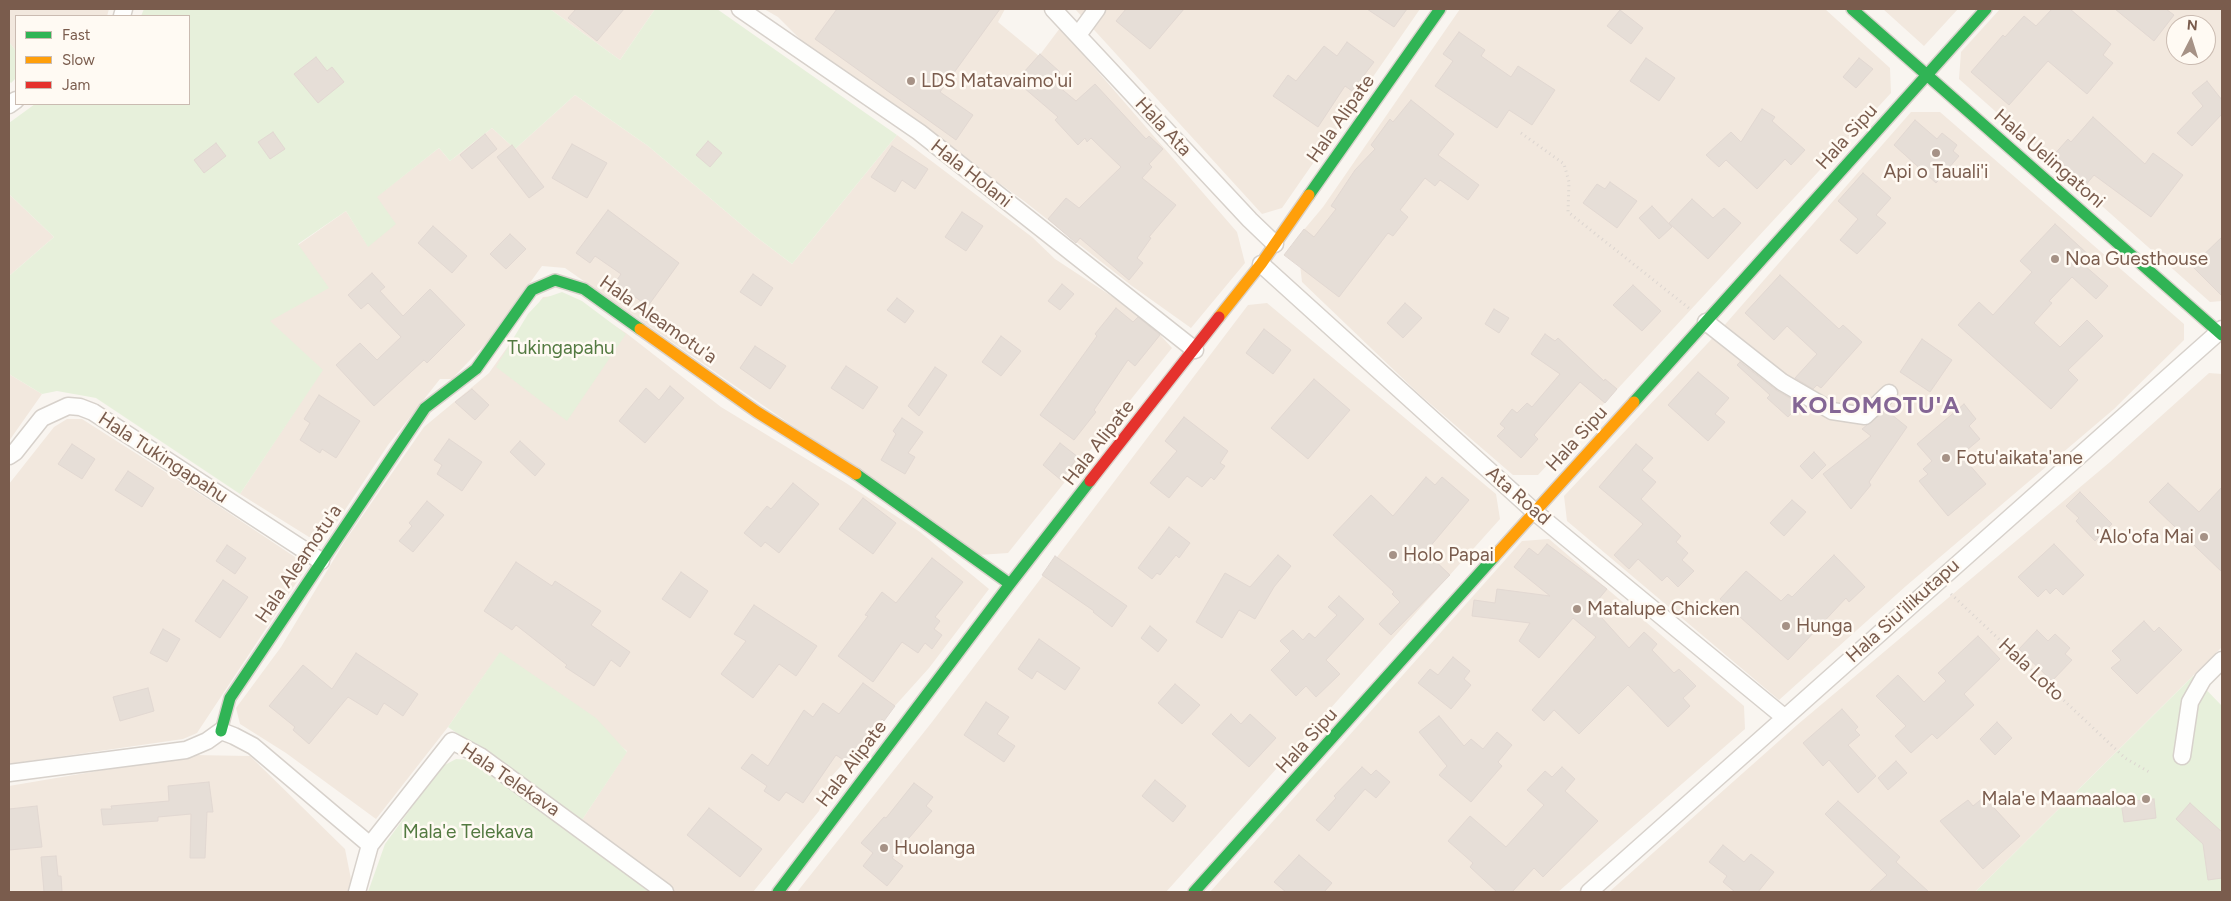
<!DOCTYPE html>
<html>
<head>
<meta charset="utf-8">
<style>
	body { margin:0 }
	#map { position:relative; width:2231px; height:901px; overflow:hidden; background:#f9f5f0; font-family:Figtree,sans-serif }
	canvas { display:block }
	.frame { position:absolute; inset:0; border:10px solid #7a5c4d; pointer-events:none }
	.legend { position:absolute; left:15px; top:15px; width:175px; height:90px; box-sizing:border-box; background:#fffaf3; border:1px solid #cabbb1; margin:0; padding:6px 9px; list-style:none; font-size:15px; color:#7a5c4d }
	.legend li { display:flex; align-items:center; gap:10px; height:25px }
	.legend b { width:25px; border:1px solid #cabbb1 }
	.north { position:absolute; left:2166px; top:15px; width:50px; height:50px; box-sizing:border-box; background:#fffaf3; border:1px solid #cabbb1; border-radius:50%; rotate:5deg; font-size:14px; font-weight:700; line-height:20px; text-align:center; color:#7a5c4d }
	.north::after { content:''; display:block; margin:auto; width:18px; height:22px; background:#a69286; clip-path:polygon(50% 0,100% 100%,50% 72%,0 100%) }
</style>
</head>
<body>
<div id="map">
<canvas width="2231" height="901"></canvas>
<div class="frame"></div>
<ul class="legend">
<li><b style="height:6px;background:#30b455"></b>Fast</li>
<li><b style="height:6px;background:#ff9f0a"></b>Slow</li>
<li><b style="height:6px;background:#e5322d"></b>Jam</li>
</ul>
<div class="north">N</div>
</div>
<script>
const context = document.querySelector('canvas').getContext('2d');
context.lineJoin = 'round';
function fill(path, color) {
  context.fillStyle = color;
  context.fill(path, 'evenodd');
}
function toPath(rows) {
  const path = new Path2D();
  for (const r of rows) {
    path.moveTo(r[0], r[1]);
    for (let i = 2; i < r.length; i += 2) path.lineTo(r[i], r[i + 1]);
  }
  return path;
}
function trace(path, color, width, dash) {
  context.strokeStyle = color;
  context.lineWidth = width;
  context.lineCap = dash ? 'butt' : 'round';
  context.setLineDash(dash || []);
  context.stroke(path);
}
function label(font, color, halo, rows, align = 'center') {
  context.font = font + ' Figtree,sans-serif';
  context.lineWidth = 5;
  context.setLineDash([]);
  context.textBaseline = 'middle';
  context.strokeStyle = halo;
  context.fillStyle = color;
  for (const [text, x, y, turn = 0] of rows) {
    context.save();
    context.translate(x, y);
    context.rotate((+turn || 0) * Math.PI / 180);
    context.textAlign = isNaN(turn) ? turn : align;
    if (halo) context.strokeText(text, 0, 0);
    context.fillText(text, 0, 0);
    context.restore();
  }
}
const residential = toPath([
	[9,9,109,9,107,16,16,16,16,51,9,42],
	[550,9,655,9,620,60],
	[764,9,1005,9,998,22,1039,56,1060,28,1237,232,1245,263,1191,328,1132,286,1024,201,804,43,778,17],
	[1075,9,1420,9,1282,208,1262,214],
	[1460,9,1825,9,1890,68,1891,93,1538,475,1513,475,1419,394,1302,282,1297,238,1323,207],
	[1883,9,1958,9,1924,46],
	[2000,9,2222,9,2222,301,2210,302,1959,79,1961,52],
	[2176,25,2206,25,2206,55,2176,55],
	[575,95,648,146,755,236,792,264,897,135,1032,237,1055,259,1145,318,1172,348,1008,553,979,555,565,268,542,266,488,341,452,379,440,379,388,445,329,534,309,537,240,494,322,370,269,321,298,245,346,211,368,246,376,197,439,148,450,161,492,128,515,149],
	[1911,112,1940,112,2184,324,2184,340,2114,409,1906,586,1779,700,1567,521,1564,496,1722,328],
	[9,194,54,237,9,276],
	[568,295,626,333,721,407,846,483,920,532,989,589,929,668,831,777,819,811,753,892,671,892,582,820,627,751,500,653,448,727,376,819,286,753,240,724,236,708,281,647,345,541,424,427,489,373,543,297],
	[1267,303,1496,494,1500,519,1166,892,797,892,932,722,1248,305],
	[2209,373,2222,374,2222,647,1975,892,1609,892,1797,725,2110,462],
	[9,374,42,394,9,441],
	[67,419,82,419,214,503,301,561,304,571,197,733,183,739,9,764,9,484,54,427],
	[1549,539,1744,706,1745,729,1558,892,1210,892,1522,541],
	[192,755,250,756,345,849,352,884,349,892,9,892,9,786]
]);
const green = toPath([
	[144,9,550,9,620,60,655,9,717,9,897,135,792,264,755,236,648,146,575,95,515,149,492,128,450,161,439,148,377,197,396,224,368,247,346,211,298,244,329,288,270,321,323,370,240,494,96,398,57,391,42,394,9,374,9,276,54,237,9,194,9,123,35,104,189,104,189,16,141,16],
	[9,42,16,51,16,78,11,83,9,81],
	[562,292,582,301,626,334,567,421,496,367,528,314,542,299],
	[500,652,596,718,627,752,582,820,448,727],
	[2193,676,2222,706,2222,892,1975,892],
	[456,759,471,760,573,833,649,892,368,892,385,844,441,767]
]);
const building = toPath([
	[576,9,624,9,597,41,568,18,576,9],
	[837,9,1000,9,940,92,973,115,956,140,815,39,837,9],
	[1126,9,1184,9,1150,49,1116,21,1126,9],
	[1367,9,1407,9,1394,27,1367,9],
	[2052,9,2070,9,2111,44,2103,55,2113,63,2087,94,2048,61,2009,105,1971,72,2003,35,2005,37,2024,16,2036,26,2052,9],
	[2115,9,2166,9,2174,15,2154,41,2115,9],
	[1620,10,1643,28,1631,44,1607,26,1620,10],
	[1459,32,1485,50,1481,56,1511,77,1518,66,1555,90,1532,125,1509,110,1497,128,1435,86,1453,61,1443,54,1459,32],
	[1347,42,1374,62,1352,91,1345,86,1318,127,1273,96,1288,75,1296,81,1324,46,1337,56,1347,42],
	[1040,54,1060,72,1052,81,1076,101,1095,84,1146,139,1149,136,1163,149,1149,164,1152,167,1142,178,1176,205,1149,237,1151,238,1137,258,1143,263,1129,280,1080,238,1076,243,1048,219,1066,198,1079,208,1121,167,1091,138,1087,142,1085,138,1078,145,1055,120,1058,117,1016,81,1040,54],
	[316,57,327,71,332,67,344,82,318,103,294,74,316,57],
	[1646,58,1675,78,1659,101,1630,81,1646,58],
	[1859,58,1873,69,1856,88,1843,77,1859,58],
	[2207,81,2222,100,2222,114,2192,146,2177,133,2203,106,2192,93,2207,81],
	[1411,100,1454,134,1438,155,1479,185,1468,200,1440,180,1435,186,1425,178,1400,210,1408,217,1393,236,1388,233,1339,297,1284,255,1304,229,1314,237,1336,209,1331,206,1355,170,1375,149,1371,145,1390,119,1393,122,1411,100],
	[1762,109,1775,117,1772,121,1805,150,1791,165,1785,159,1757,189,1726,160,1719,167,1706,155,1731,132,1741,142,1762,109],
	[2093,117,2145,164,2153,153,2183,175,2151,217,2094,175,2085,186,2052,157,2068,139,2071,142,2093,117],
	[1915,120,1937,139,1942,133,1957,145,1953,151,1959,156,1936,183,1894,145,1915,120],
	[273,132,285,149,270,159,258,142,273,132],
	[485,134,497,149,472,169,460,155,485,134],
	[708,141,722,153,710,167,696,155,708,141],
	[216,143,226,156,204,173,194,160,216,143],
	[572,144,607,163,587,198,552,178,572,144],
	[512,145,544,187,529,198,497,157,512,145],
	[892,146,928,169,915,189,902,180,895,192,871,177,892,146],
	[1863,173,1891,198,1876,215,1886,223,1857,254,1840,240,1858,219,1838,201,1863,173],
	[1610,182,1637,201,1617,228,1583,203,1597,184,1605,189,1610,182],
	[1692,199,1713,218,1724,208,1741,223,1708,259,1669,223,1692,199],
	[1652,206,1672,227,1659,239,1639,218,1652,206],
	[608,210,679,263,648,306,615,283,621,274,595,256,590,263,576,253,608,210],
	[962,212,983,226,966,251,945,237,962,212],
	[2055,224,2091,257,2084,265,2108,286,2096,299,2072,277,2049,301,2052,303,2034,323,2060,347,2087,320,2103,336,2068,370,2078,380,2051,409,1958,325,1979,302,1993,315,2032,272,2020,261,2055,224],
	[433,226,467,256,452,273,418,243,433,226],
	[510,234,526,249,506,269,490,254,510,234],
	[2222,237,2222,296,2192,266,2222,237],
	[372,273,385,287,380,291,403,316,430,289,465,325,427,363,424,360,374,406,336,365,360,343,377,360,401,337,368,303,361,309,348,295,372,273],
	[753,274,773,288,761,306,740,292,753,274],
	[1780,275,1839,329,1843,325,1862,342,1821,388,1817,385,1813,389,1795,378,1817,354,1787,326,1774,340,1745,313,1780,275],
	[1062,284,1074,294,1060,310,1048,301,1062,284],
	[1633,285,1661,311,1642,331,1613,305,1633,285],
	[897,298,914,311,905,323,887,310,897,298],
	[1405,303,1422,318,1403,338,1387,323,1405,303],
	[1116,308,1133,322,1138,317,1160,335,1135,366,1128,360,1094,410,1096,412,1074,440,1040,415,1097,336,1095,334,1116,308],
	[1494,309,1509,318,1499,333,1485,324,1494,309],
	[1264,329,1291,350,1273,374,1246,353,1264,329],
	[1545,334,1555,341,1558,338,1604,381,1605,379,1617,389,1605,403,1580,382,1534,435,1538,439,1521,458,1497,436,1505,428,1500,424,1512,409,1517,413,1527,403,1532,407,1560,374,1531,354,1545,334],
	[1001,336,1021,351,1001,376,982,362,1001,336],
	[1922,339,1952,360,1930,392,1900,372,1922,339],
	[755,346,786,366,770,389,740,368,755,346],
	[1740,362,1776,390,1800,404,1788,417,1767,398,1770,395,1737,365,1740,362],
	[846,366,878,387,863,409,831,388,846,366],
	[935,367,947,375,919,416,908,406,935,367],
	[1698,372,1729,398,1715,414,1725,422,1708,441,1668,405,1698,372],
	[1314,379,1350,410,1308,459,1271,428,1314,379],
	[670,386,684,398,645,443,619,421,646,388,659,400,670,386],
	[472,389,489,405,475,420,455,402,472,389],
	[319,395,360,421,336,458,322,449,320,453,300,440,310,423,304,419,319,395],
	[1964,404,1976,419,1969,426,1980,439,1961,455,1986,484,1948,516,1919,481,1928,474,1923,469,1932,461,1917,444,1964,404],
	[1886,410,1907,427,1869,482,1871,485,1851,509,1823,474,1871,436,1862,429,1886,410],
	[1184,417,1228,451,1220,463,1225,466,1214,480,1211,477,1202,487,1187,476,1169,498,1150,483,1177,451,1165,441,1184,417],
	[902,418,923,432,908,453,915,457,905,474,881,460,896,434,893,431,902,418],
	[449,439,482,462,462,491,437,474,442,465,434,460,449,439],
	[520,441,545,464,535,476,510,452,520,441],
	[1060,443,1078,457,1061,480,1043,465,1060,443],
	[72,444,95,459,82,479,58,464,72,444],
	[1636,444,1653,458,1642,470,1656,482,1641,499,1681,536,1676,542,1688,553,1682,560,1694,571,1678,587,1667,576,1662,581,1638,559,1629,569,1614,555,1643,524,1599,487,1636,444],
	[1814,452,1826,465,1812,479,1800,466,1814,452],
	[128,471,154,488,142,507,115,490,128,471],
	[1426,477,1435,485,1442,477,1469,500,1428,549,1432,554,1430,556,1450,575,1391,635,1379,624,1400,602,1392,594,1394,592,1333,535,1371,495,1393,516,1426,477],
	[793,483,819,504,779,553,765,542,761,547,744,533,767,506,771,509,793,483],
	[2168,483,2199,512,2222,487,2222,572,2149,502,2168,483],
	[2080,492,2112,524,2095,541,2076,521,2079,518,2066,506,2080,492],
	[863,498,896,523,873,554,839,529,863,498],
	[1792,500,1806,512,1784,536,1770,523,1792,500],
	[427,501,444,515,413,552,399,541,412,526,409,523,427,501],
	[1169,527,1190,543,1179,558,1176,555,1160,575,1157,573,1152,579,1138,568,1169,527],
	[1547,544,1607,589,1592,607,1629,648,1644,632,1657,644,1652,650,1674,673,1679,669,1696,686,1683,698,1690,706,1668,727,1628,685,1579,734,1554,710,1544,721,1532,710,1596,637,1573,618,1539,658,1519,641,1530,623,1472,616,1474,600,1495,603,1497,589,1550,596,1514,567,1529,548,1538,555,1547,544],
	[2054,544,2084,575,2063,595,2056,588,2050,594,2046,589,2038,597,2018,577,2054,544],
	[227,545,246,558,235,574,216,561,227,545],
	[1278,555,1291,566,1274,587,1255,619,1239,610,1222,638,1196,622,1225,573,1250,587,1278,555],
	[1834,555,1865,587,1849,602,1846,598,1788,660,1720,599,1746,571,1781,601,1788,594,1792,597,1834,555],
	[1055,556,1127,606,1112,627,1093,612,1094,611,1042,575,1055,556],
	[932,558,963,582,935,617,940,621,934,629,942,635,932,649,925,643,918,653,902,642,873,682,838,656,868,616,865,615,882,592,896,603,932,558],
	[516,562,552,586,555,581,601,611,591,625,630,652,620,667,611,660,594,686,565,667,567,665,516,625,512,630,484,611,516,562],
	[681,572,708,591,690,618,662,599,681,572],
	[223,580,248,597,220,638,195,621,223,580],
	[1339,596,1364,619,1326,660,1340,674,1316,697,1306,686,1296,696,1271,670,1290,651,1280,641,1293,630,1303,640,1309,633,1315,638,1337,615,1328,607,1339,596],
	[754,605,817,646,796,676,779,664,753,698,721,674,746,641,734,634,754,605],
	[2144,621,2154,632,2159,627,2182,650,2137,694,2111,668,2121,660,2112,651,2144,621],
	[1150,626,1167,640,1158,652,1141,638,1150,626],
	[163,629,180,639,167,662,150,653,163,629],
	[2037,630,2048,641,2055,634,2070,648,2065,654,2072,660,2052,681,2019,649,2037,630],
	[1978,636,2000,659,1964,694,1974,705,1937,739,1932,734,1911,753,1895,736,1906,726,1876,696,1898,675,1924,702,1946,681,1938,673,1978,636],
	[1039,639,1080,668,1065,690,1037,671,1032,679,1018,669,1039,639],
	[356,653,418,694,403,716,384,703,377,715,348,697,309,744,293,730,295,727,269,706,303,665,332,689,356,653],
	[1453,657,1470,671,1464,679,1471,685,1451,709,1418,683,1430,669,1438,675,1453,657],
	[863,683,895,706,884,721,882,719,851,765,836,755,803,803,786,792,779,801,764,791,767,786,741,768,752,754,768,766,804,710,813,717,823,703,839,714,863,683],
	[1175,684,1200,705,1182,724,1158,703,1175,684],
	[148,688,154,711,120,721,113,697,148,688],
	[986,702,1009,717,997,734,1015,746,1004,762,964,735,986,702],
	[1842,709,1858,727,1855,730,1860,735,1848,745,1876,776,1858,793,1829,760,1823,766,1803,743,1842,709],
	[1231,714,1241,724,1250,714,1276,738,1249,767,1212,734,1231,714],
	[1439,716,1464,746,1471,739,1483,749,1497,732,1512,745,1498,762,1502,766,1471,802,1439,775,1447,766,1419,732,1439,716],
	[1997,722,2012,738,1995,755,1980,739,1997,722],
	[1896,761,1907,773,1888,790,1878,778,1896,761],
	[1362,767,1371,775,1376,770,1390,782,1376,798,1365,789,1329,831,1316,820,1336,798,1334,796,1362,767],
	[1562,767,1575,779,1565,791,1598,821,1543,877,1534,868,1512,892,1497,892,1470,867,1473,863,1448,841,1470,816,1506,847,1544,805,1527,790,1545,771,1552,777,1562,767],
	[1155,780,1186,806,1173,822,1142,796,1155,780],
	[209,782,213,812,207,812,205,858,190,858,191,814,158,817,158,821,103,825,101,809,112,809,111,806,169,801,168,786,209,782],
	[914,783,933,797,926,806,932,811,892,858,903,866,887,886,863,866,873,853,861,843,884,817,886,818,914,783],
	[1984,797,2020,836,1983,869,1940,821,1968,800,1973,806,1984,797],
	[2154,799,2156,818,2124,822,2121,802,2154,799],
	[1838,801,1900,857,1896,862,1929,892,1869,892,1887,875,1825,814,1838,801],
	[2190,803,2222,832,2222,878,2208,880,2203,844,2176,819,2190,803],
	[37,806,42,847,9,850,9,809,37,806],
	[709,808,762,849,740,877,687,835,709,808],
	[1723,845,1744,862,1751,854,1774,872,1758,892,1735,892,1723,882,1727,876,1709,862,1723,845],
	[1299,855,1332,883,1324,892,1286,892,1274,882,1299,855],
	[56,856,58,876,61,876,62,892,44,892,41,857,56,856]
]);
const path = toPath([
	[1521,133,1564,164,1569,182,1568,212,1690,309],
	[1951,594,2125,758,2151,773]
]);
const street = toPath([
	[740,9,919,132,1195,350],
	[1053,9,1250,220,1275,244],
	[122,16,124,9],
	[1078,35,1097,9],
	[9,105,16,100],
	[1261,264,1536,513,1784,717],
	[1706,322,1782,382,1832,411,1865,416,1889,393],
	[9,456,15,452,42,418,68,406,80,407,93,412,321,561],
	[2182,756,2190,702,2203,679,2222,660],
	[9,773,186,750,207,741,221,731,234,736,253,746,370,845],
	[357,892,370,845,452,741,480,756,665,892],
	[1589,892,2222,329]
]);
const fast = toPath([
	[1852,9,2222,335],
	[1309,195,1440,9],
	[1634,402,1986,9],
	[856,474,1010,584],
	[221,731,230,698,425,408,476,369,532,290,555,280,584,289,640,329],
	[778,892,1010,584,1090,481],
	[1194,892,1494,557]
]);
const slow = toPath([
	[1219,317,1261,264,1309,195],
	[640,329,757,412,856,474],
	[1494,557,1634,402]
]);
const jam = toPath([
	[1090,481,1219,317]
]);
const markers = [
	[911,81,5,"#a69286"],
	[1936,153,5,"#a69286"],
	[2055,259,5,"#a69286"],
	[1946,458,5,"#a69286"],
	[2204,537,5,"#a69286"],
	[1393,555,5,"#a69286"],
	[1577,609,5,"#a69286"],
	[1786,626,5,"#a69286"],
	[2146,799,5,"#a69286"],
	[884,848,5,"#a69286"]
];
const poiNames = [
	["LDS Matavaimo'ui",921,81],
	["Api o Tauali'i",1936,172,"center"],
	["Noa Guesthouse",2065,259],
	["Fotu'aikata'ane",1956,458],
	["'Alo'ofa Mai",2194,537,"right"],
	["Holo Papai",1403,555],
	["Matalupe Chicken",1587,609],
	["Hunga",1796,626],
	["Mala'e Maamaaloa",2136,799,"right"],
	["Huolanga",894,848]
];
const streetNames = [
	["Hala Alipate",1341,119,-55],
	["Hala Ata",1163,127,47],
	["Hala Sipu",1847,137,-48],
	["Hala Uelingatoni",2049,159,41],
	["Hala Holani",971,174,38],
	["Hala Aleamotu'a",658,320,35],
	["Hala Sipu",1577,439,-48],
	["Hala Alipate",1099,443,-52],
	["Hala Tukingapahu",163,458,33],
	["Ata Road",1518,496,41],
	["Hala Aleamotu'a",299,564,-56],
	["Hala Siu'ilikutapu",1903,611,-42],
	["Hala Loto",2031,670,43],
	["Hala Sipu",1307,741,-48],
	["Hala Alipate",852,764,-53],
	["Hala Telekava",510,780,34]
];
const parkNames = [
	["Tukingapahu",561,348],
	["Mala'e Telekava",468,832]
];
const districtNames = [
	["KOLOMOTU'A",1876,406]
];
fill(residential, '#f2e8de');
fill(green, '#e7f0db');
fill(building, '#e6ded7');
trace(building, '#e2d8d2', 1);
trace(street, '#d7d1cb', 19);
trace(fast, '#d9d2cb', 14);
trace(slow, '#d9d2cb', 14);
trace(jam, '#d9d2cb', 14);
trace(path, '#dcd5d0', 3, [1, 4]);
trace(street, '#fefefd', 16);
trace(fast, '#30b455', 11);
trace(slow, '#ff9f0a', 11);
trace(jam, '#e5322d', 11);
for (const [x, y, r, color] of markers) {
  const dot = new Path2D();
  dot.arc(x, y, r, 0, 2 * Math.PI);
  context.fillStyle = color;
  context.fill(dot);
  trace(dot, '#fffaf3', 2);
}
label('19px', '#7a5c4d', '#fffaf3', poiNames, 'left');
label('19px', '#7a5c4d', '#fffaf3', streetNames);
label('19px', '#537a41', '#fffaf3', parkNames);
context.letterSpacing = '1px';
label('bold 24px', '#846695', '#fffaf3', districtNames);
context.letterSpacing = '0px';
</script>
</body>
</html>
